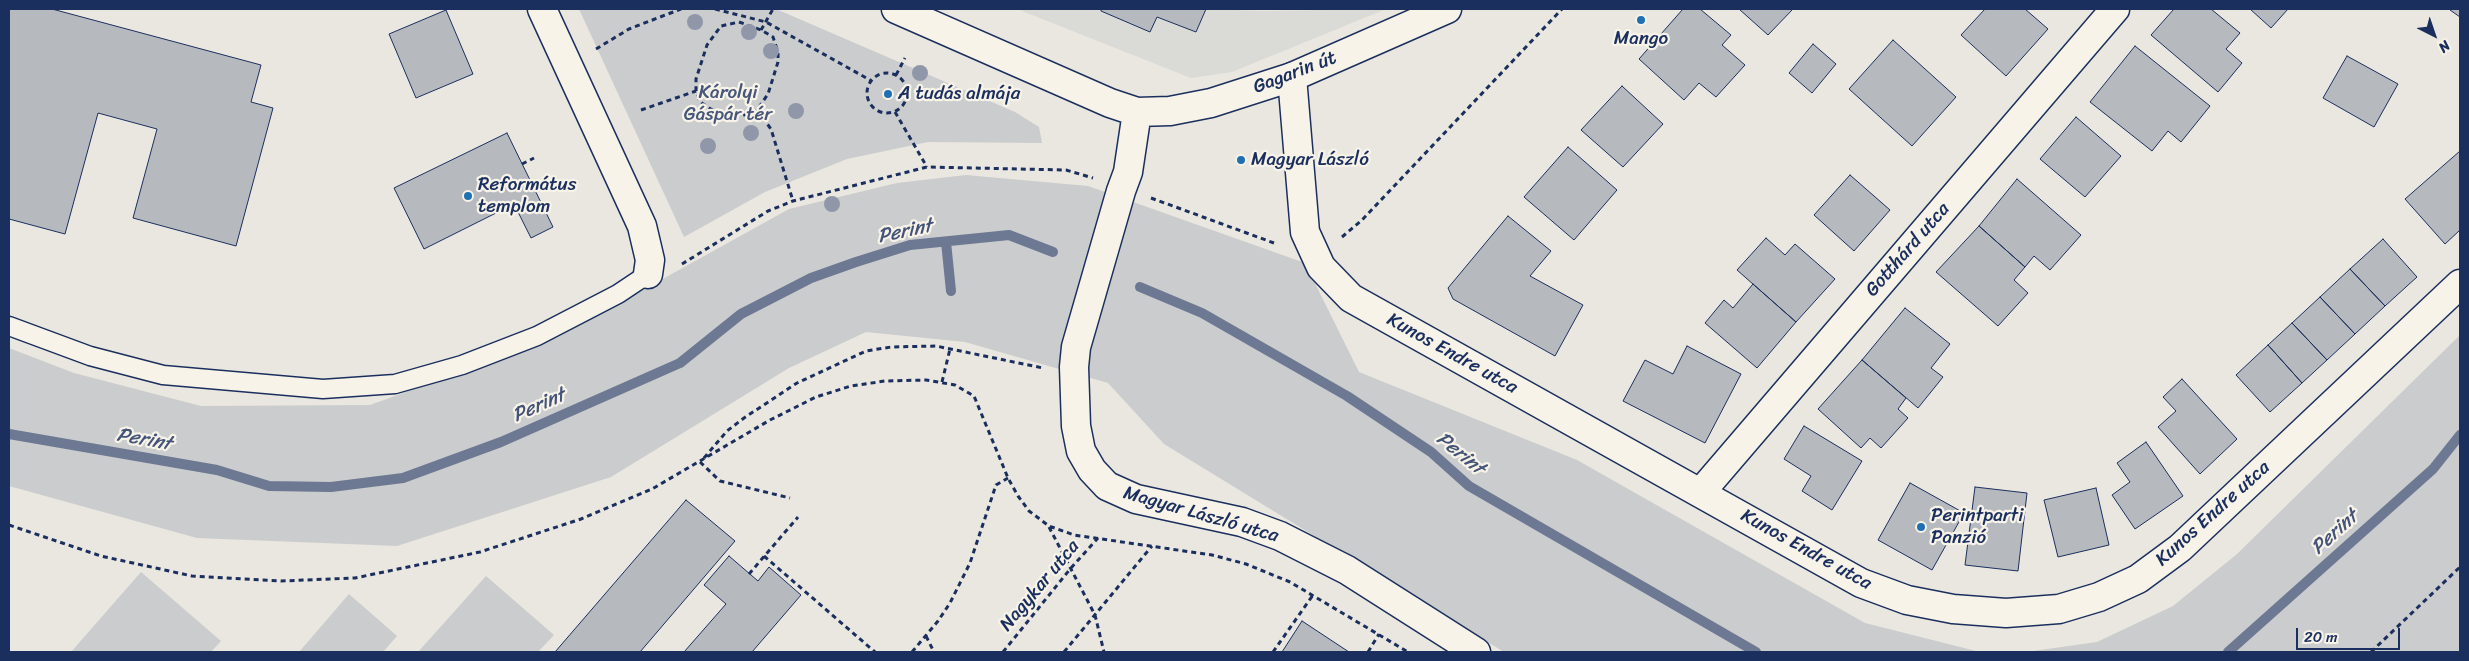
<!DOCTYPE html>
<html>
<head>
<meta charset="utf-8">
<style>
	body { margin:0 }
	#map { position:relative; width:2469px; height:661px; overflow:hidden; background:#eae7e0; font-family:Sriracha,sans-serif }
	canvas { display:block }
	.frame { position:absolute; inset:0; border:10px solid #1b2f5e; pointer-events:none }
	.north { position:absolute; left:2409px; top:10px; width:50px; height:50px; -webkit-text-stroke:4px #f7f3e8; paint-order:stroke; rotate:139deg; font-size:14px; font-weight:700; line-height:20px; text-align:center; color:#1b2f5e }
	.north::after { content:''; display:block; margin:auto; width:18px; height:22px; background:#1b2f5e; clip-path:polygon(50% 0,100% 100%,50% 72%,0 100%) }
	.scale { position:absolute; left:2296px; top:628px; width:104px; height:22px; box-sizing:border-box; border:2px solid #1b2f5e; border-top:0; padding-left:6px; font-size:15px; line-height:18px; white-space:nowrap; color:#1b2f5e; -webkit-text-stroke:4px #f7f3e8; paint-order:stroke }
</style>
</head>
<body>
<div id="map">
<canvas width="2469" height="661"></canvas>
<div class="frame"></div>
<div class="north">N</div>
<div class="scale">20 m</div>
</div>
<script>
const context = document.querySelector('canvas').getContext('2d');
context.lineJoin = 'round';
function fill(path, color) {
  context.fillStyle = color;
  context.fill(path, 'evenodd');
}
function toPath(rows) {
  const path = new Path2D();
  for (const r of rows) {
    if (r.length === 3) {
      path.moveTo(r[0] + r[2], r[1]);
      path.arc(r[0], r[1], r[2], 0, 2 * Math.PI);
      continue;
    }
    path.moveTo(r[0], r[1]);
    for (let i = 2; i < r.length; i += 2) path.lineTo(r[i], r[i + 1]);
  }
  return path;
}
function trace(path, color, width, dash) {
  context.strokeStyle = color;
  context.lineWidth = width;
  context.lineCap = dash ? 'butt' : 'round';
  context.setLineDash(dash || []);
  context.stroke(path);
}
function label(font, color, halo, rows, align = 'center') {
  context.font = font + ' Sriracha,sans-serif';
  context.lineWidth = 4.5;
  context.setLineDash([]);
  context.textBaseline = 'middle';
  context.strokeStyle = halo;
  context.fillStyle = color;
  for (const [text, x, y, turn = 0] of rows) {
    context.save();
    context.translate(x, y);
    context.rotate((+turn || 0) * Math.PI / 180);
    context.textAlign = isNaN(turn) ? turn : align;
    if (halo) context.strokeText(text, 0, 0);
    context.fillText(text, 0, 0);
    context.restore();
  }
}
const built = toPath([
	[1017,9,1101,9,1101,11,1157,17,1196,32,1206,9,1264,11,1386,9,1232,72,1191,78]
]);
const green = toPath([
	[579,9,776,9,1015,112,1039,127,1042,143,928,142,847,159,765,192,684,237],
	[966,175,1088,186,1305,263,1359,372,1577,460,1865,623,1980,652,1504,652,1164,444,1108,383,965,342,866,332,789,368,611,477,397,546,197,538,9,486,9,348,74,373,201,406,370,405,558,337,789,209,897,183],
	[2460,335,2460,652,2026,652,2097,642,2173,606,2237,554],
	[141,572,221,641,211,652,71,652],
	[486,576,554,635,538,652,418,652],
	[349,594,397,636,383,652,299,652]
]);
const stream = toPath([
	[946,242,951,291],
	[1140,287,1202,313,1347,396,1431,452,1469,486,1756,652],
	[9,434,217,470,269,486,331,487,403,478,501,442,680,363,741,314,811,278,856,262,910,245,1009,235,1053,252],
	[2228,652,2433,469,2460,435]
]);
const building = toPath([
	[9,9,52,9,261,65,251,102,273,108,236,246,133,218,157,129,98,113,65,234,9,219,9,9],
	[1101,9,1206,9,1196,32,1157,17,1150,32,1101,11,1101,9],
	[1683,9,1700,9,1731,35,1722,45,1745,65,1716,97,1699,83,1684,100,1639,59,1683,9],
	[1739,9,1793,9,1768,35,1739,9],
	[1985,9,2025,9,2048,29,2006,76,1961,35,1985,9],
	[2174,9,2211,9,2240,33,2226,49,2242,63,2218,92,2151,35,2174,9],
	[2250,9,2288,9,2271,28,2250,9],
	[2460,9,2460,17,2450,10,2450,9,2460,9],
	[446,10,473,74,416,98,389,34,446,10],
	[1893,40,1956,97,1912,146,1849,89,1893,40],
	[1813,44,1836,64,1812,93,1789,73,1813,44],
	[2135,46,2210,106,2181,142,2168,131,2152,151,2090,102,2135,46],
	[2347,56,2398,84,2374,127,2323,98,2347,56],
	[1622,86,1663,124,1623,167,1581,130,1622,86],
	[2076,117,2121,156,2085,197,2040,159,2076,117],
	[507,133,553,227,531,238,514,204,424,249,394,188,507,133],
	[1568,147,1617,190,1574,240,1524,197,1568,147],
	[2460,151,2460,230,2445,244,2405,199,2460,151],
	[1850,175,1890,210,1854,251,1814,215,1850,175],
	[2017,179,2081,235,2050,270,2034,256,2025,267,1979,226,2017,179],
	[1508,216,1551,251,1530,276,1583,305,1555,356,1453,299,1448,288,1508,216],
	[1979,226,2025,267,2014,280,2028,293,1998,326,1936,272,1979,226],
	[1766,238,1785,255,1795,244,1835,279,1796,322,1737,270,1766,238],
	[2383,239,2417,277,2385,306,2350,269,2383,239],
	[2350,269,2385,306,2355,334,2320,297,2350,269],
	[1753,284,1796,322,1757,368,1705,323,1724,300,1733,308,1753,284],
	[2320,297,2355,334,2327,360,2292,323,2320,297],
	[1905,308,1950,344,1931,368,1943,377,1918,408,1862,360,1905,308],
	[2292,323,2327,360,2302,383,2268,345,2292,323],
	[2268,345,2302,383,2270,412,2236,375,2268,345],
	[1687,346,1741,374,1705,443,1623,401,1645,360,1673,374,1687,346],
	[1862,360,1906,398,1898,409,1908,418,1881,448,1870,438,1861,448,1818,409,1862,360],
	[2182,379,2237,439,2200,474,2158,427,2176,411,2163,397,2182,379],
	[1804,426,1862,461,1832,510,1802,491,1811,476,1784,459,1804,426],
	[2146,442,2183,496,2135,529,2112,495,2130,482,2117,463,2146,442],
	[1910,483,1964,513,1932,570,1878,540,1910,483],
	[1975,487,2027,493,2018,571,1965,565,1975,487],
	[2096,488,2109,545,2058,557,2044,500,2096,488],
	[686,500,735,541,640,652,555,652,686,500],
	[729,556,758,581,769,567,801,595,752,652,684,652,726,604,704,585,729,556],
	[1302,621,1349,652,1282,652,1302,621]
]);
const path = toPath([
	[715,9,766,22,870,80],
	[739,22,761,30,773,37,778,52,778,62,768,94,757,110,747,115,717,113,700,102,696,91,696,79,707,45,721,26,739,22],
	[761,30,773,9],
	[596,49,629,29,681,9],
	[887,93,20],
	[896,75,905,58],
	[641,110,696,91],
	[757,110,771,129,793,201],
	[895,112,927,167],
	[522,164,534,158],
	[1151,198,1274,243],
	[1342,237,1362,220,1562,9],
	[682,264,768,211,793,201,927,167,1066,170,1093,178],
	[942,382,950,349],
	[704,458,727,431,744,418,797,383,866,351,891,347,936,346,1043,368],
	[700,462,720,481,790,498],
	[9,525,101,556,192,576,281,581,355,578,480,552,581,519,652,489,770,420,816,397,851,386,885,381,926,380,955,385,974,396,1008,478,1018,496,1029,511,1049,526,1074,535,1212,555,1246,564,1290,582,1408,652],
	[1049,527,1095,615,1104,652],
	[764,556,875,652],
	[749,574,798,517],
	[926,636,934,652],
	[912,652,938,621,950,603,970,563,996,485,1008,478],
	[1003,652,1071,568,1098,538],
	[1064,652,1152,546],
	[1273,652,1313,595],
	[1368,652,1379,634],
	[2371,652,2460,567]
]);
const service = toPath([
	[9,326,90,356,163,375,323,389,395,384,462,365,537,336,618,294,648,274]
]);
const minor = toPath([
	[542,9,642,226,650,260,648,274],
	[1292,77,1305,232,1321,267,1351,298,1861,583,1907,600,1953,609,2006,613,2059,609,2099,597,2138,579,2180,548,2460,284],
	[1701,492,2115,9]
]);
const tertiary = toPath([
	[896,9,1110,103,1137,112,1170,111,1211,103,1292,77,1447,9],
	[1137,112,1128,172,1121,191,1076,347,1074,367,1076,426,1081,451,1092,470,1107,486,1136,499,1242,522,1280,536,1347,570,1476,652]
]);
const trees = [
	[695,22],
	[749,32],
	[771,51],
	[920,73],
	[796,111],
	[751,133],
	[708,146],
	[832,204]
];
const markers = [
	[1641,20,5,"#1f6fb2"],
	[888,94,5,"#1f6fb2"],
	[1241,160,5,"#1f6fb2"],
	[468,196,5,"#1f6fb2"],
	[1921,527,5,"#1f6fb2"]
];
const poiNames = [
	["Mango",1641,39,"center"],
	["A tudás almája",898,94],
	["Magyar László",1251,160],
	["Református",478,185],
	["templom",478,207],
	["Perintparti",1931,516],
	["Panzió",1931,538]
];
const streetNames = [
	["Gagarin út",1295,73,-21],
	["Gotthárd utca",1908,250,-49],
	["Kunos Endre utca",1452,354,29],
	["Kunos Endre utca",2213,514,-42],
	["Magyar László utca",1201,515,16],
	["Kunos Endre utca",1806,550,29],
	["Nagykar utca",1040,586,-50]
];
const parkNames = [
	["Károlyi",728,93],
	["Gáspár tér",728,115]
];
const waterNames = [
	["Perint",905,232,-12],
	["Perint",539,406,-24],
	["Perint",144,440,10],
	["Perint",1460,454,39],
	["Perint",2335,533,-42]
];
fill(built, '#dadad6');
fill(green, '#cbcccd');
trace(stream, '#6d7892', 10);
fill(building, '#b6babf');
trace(building, '#1b2f5e', 1);
trace(service, '#1b2f5e', 21);
trace(minor, '#1b2f5e', 31);
trace(tertiary, '#1b2f5e', 31);
trace(path, '#1b2f5e', 3, [5, 4]);
trace(service, '#f7f3e8', 18);
trace(minor, '#f7f3e8', 28);
trace(tertiary, '#f7f3e8', 28);
context.fillStyle = '#9097a8';
for (const [x, y] of trees) {
  context.beginPath();
  context.arc(x, y, 8, 0, 2 * Math.PI);
  context.fill();
}
for (const [x, y, r, color] of markers) {
  const dot = new Path2D();
  dot.arc(x, y, r, 0, 2 * Math.PI);
  context.fillStyle = color;
  context.fill(dot);
  trace(dot, '#f7f3e8', 2);
}
label('19px', '#1b2f5e', '#f7f3e8', poiNames, 'left');
label('19px', '#1b2f5e', '#f7f3e8', streetNames);
label('19px', '#47567a', '#f7f3e8', parkNames);
label('italic 20px', '#445378', '#f7f3e8', waterNames);
</script>
</body>
</html>
